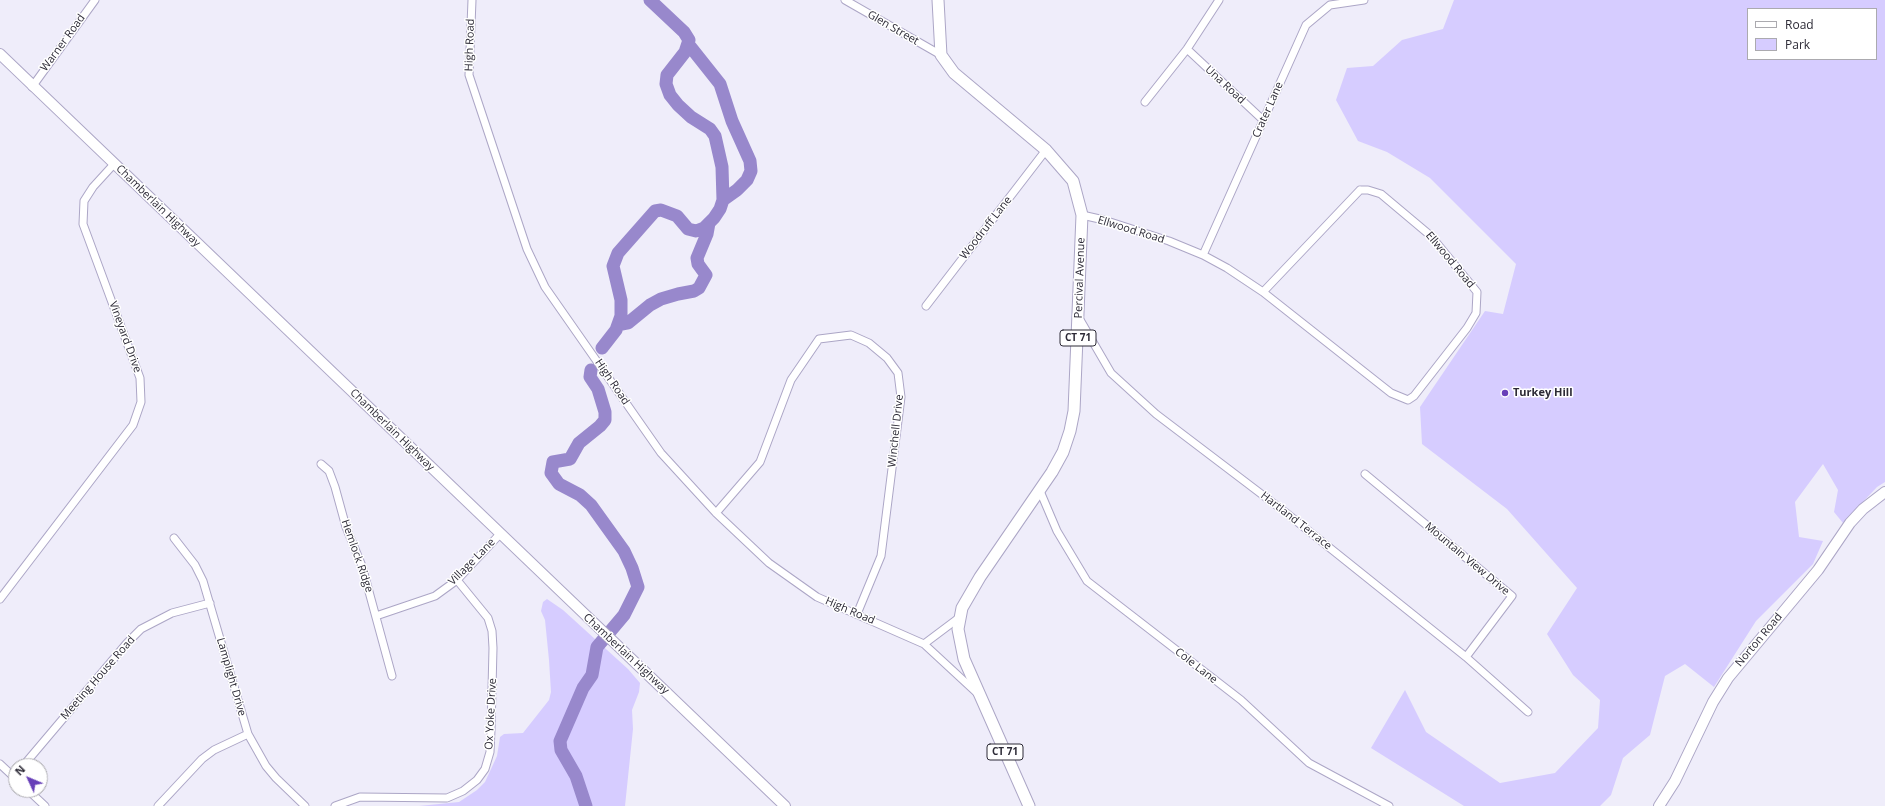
<!DOCTYPE html>
<html>
<head>
<meta charset="utf-8">
<style>
	body { margin:0 }
	#map { position:relative; width:1885px; height:806px; overflow:hidden; background:#efedfa; font-family:"Open Sans",sans-serif }
	canvas { display:block }
	.legend { position:absolute; left:1747px; top:8px; width:130px; height:52px; box-sizing:border-box; background:#fff; border:1px solid #abaaaf; margin:0; padding:5px 7px; list-style:none; font-size:12px; color:#2c2a36 }
	.legend li { display:flex; align-items:center; gap:8px; height:20px }
	.legend b { width:20px; border:1px solid #abaaaf }
	.north { position:absolute; left:8px; top:758px; width:40px; height:40px; box-sizing:border-box; background:#fff; border:1px solid #abaaaf; border-radius:50%; rotate:314deg; font-size:11px; font-weight:700; line-height:16px; text-align:center; color:#2c2a36 }
	.north::after { content:''; display:block; margin:auto; width:14px; height:18px; background:#6840b8; clip-path:polygon(50% 0,100% 100%,50% 72%,0 100%) }
</style>
</head>
<body>
<div id="map">
<canvas width="1885" height="806"></canvas>
<ul class="legend">
<li><b style="height:5px;background:#fff"></b>Road</li>
<li><b style="height:11px;background:#d6ccff"></b>Park</li>
</ul>
<div class="north">N</div>
</div>
<script>
const context = document.querySelector('canvas').getContext('2d');
context.lineJoin = 'round';
function fill(path, color) {
  context.fillStyle = color;
  context.fill(path, 'evenodd');
}
function toPath(rows) {
  const path = new Path2D();
  for (const r of rows) {
    path.moveTo(r[0], r[1]);
    for (let i = 2; i < r.length; i += 2) path.lineTo(r[i], r[i + 1]);
  }
  return path;
}
function trace(path, color, width, dash) {
  context.strokeStyle = color;
  context.lineWidth = width;
  context.lineCap = dash ? 'butt' : 'round';
  context.setLineDash(dash || []);
  context.stroke(path);
}
function label(font, color, halo, rows, align = 'center') {
  context.font = font + ' "Open Sans",sans-serif';
  context.lineWidth = 3;
  context.setLineDash([]);
  context.textBaseline = 'middle';
  context.strokeStyle = halo;
  context.fillStyle = color;
  for (const [text, x, y, turn = 0] of rows) {
    context.save();
    context.translate(x, y);
    context.rotate((+turn || 0) * Math.PI / 180);
    context.textAlign = isNaN(turn) ? turn : align;
    if (halo) context.strokeText(text, 0, 0);
    context.fillText(text, 0, 0);
    context.restore();
  }
}
const green = toPath([
	[1454,0,1885,0,1885,482,1877,487,1843,523,1834,512,1838,490,1823,464,1795,502,1799,537,1823,541,1813,564,1756,621,1714,687,1685,664,1665,676,1650,735,1623,758,1611,795,1600,806,1464,806,1371,748,1405,690,1426,732,1500,783,1555,773,1598,728,1600,700,1573,675,1547,634,1577,588,1507,509,1422,444,1420,407,1485,311,1503,314,1516,264,1430,178,1387,152,1358,141,1336,100,1347,68,1373,66,1402,40,1443,29],
	[1748,9,1876,9,1876,59,1748,59],
	[547,599,563,610,628,669,640,683,639,692,632,710,633,729,625,806,419,806,459,802,477,790,485,782,497,756,500,737,504,734,523,733,549,700,551,692,549,660,545,620,541,611,543,602]
]);
const river = toPath([
	[689,45,720,84,732,121,750,161,751,171,747,180,737,190,723,200],
	[618,325,628,323,650,305,661,299,678,294,694,291,699,288,706,275,698,264,697,258,707,234,709,223],
	[602,348,616,330,621,316,621,300,613,266,618,253,655,211,661,210,677,216,688,229,696,231,704,228,714,218,720,209,723,200,722,167,715,136,710,129,691,117,678,105,670,95,666,84,667,75,685,52,689,40,684,32,650,0],
	[586,806,576,776,561,750,560,741,583,688,592,675,597,647,624,615,638,587,632,568,624,551,591,505,580,495,559,484,551,473,553,462,570,459,579,443,600,426,605,420,605,412,598,389,590,377,591,370]
]);
const street = toPath([
	[472,0,469,75,527,249,545,287,640,423,661,453,716,513,769,563,817,597,924,644,977,693],
	[845,0,941,55],
	[1187,49,1263,120],
	[32,87,95,0],
	[1145,102,1187,49,1219,0],
	[1360,190,1368,190,1381,194,1431,236,1477,292,1476,313,1467,328,1414,396,1408,400,1391,393,1263,292,1360,190],
	[1082,215,1104,220,1169,241,1203,255,1227,268,1263,292],
	[1203,255,1306,25,1330,5,1364,0],
	[926,306,1046,150],
	[1079,318,1111,373,1156,414,1285,512,1466,657,1528,712],
	[321,464,329,471,335,487,346,527,362,566,392,676],
	[1365,474,1512,596,1466,657],
	[1040,491,1057,531,1087,581,1241,700,1309,763,1389,806],
	[716,513,760,462,791,380,819,339,851,335,869,343,887,358,898,373,901,397,881,556,857,614],
	[174,538,195,565,203,581,248,734,266,766,276,778,305,806],
	[0,599,133,425,141,402,140,378,83,224,84,201,93,187,114,164],
	[376,616,435,596,457,580,500,534],
	[924,644,960,617],
	[0,764,16,779],
	[23,766,127,643,141,629,172,613,210,603],
	[28,790,45,806],
	[158,806,202,759,214,750,248,734],
	[335,806,360,797,447,798,463,791,477,780,485,769,490,752,491,730,493,648,492,631,488,618,457,580]
]);
const secondary = toPath([
	[0,54,785,806],
	[1659,806,1675,781,1713,702,1728,678,1818,570,1850,523,1863,509,1885,492]
]);
const primary = toPath([
	[938,0,941,55,954,73,1046,150,1073,181,1082,215,1074,411,1070,431,1063,452,1052,472,980,577,962,608,958,629,964,659,1029,806]
]);
const markers = [
	[1505,393,4,"#6840b8"]
];
const shields = [
	[1078,338,36],
	[1005,752,36]
];
const shieldNames = [
	["CT 71",1078,338],
	["CT 71",1005,752]
];
const streetNames = [
	["Glen Street",893,28,30],
	["Warner Road",63,43,-54],
	["High Road",470,45,-88],
	["Una Road",1225,85,43],
	["Crater Lane",1268,110,-66],
	["Chamberlain Highway",158,206,44],
	["Woodruff Lane",986,228,-52],
	["Ellwood Road",1131,230,17],
	["Ellwood Road",1450,260,50],
	["Percival Avenue",1080,278,-88],
	["Vineyard Drive",125,337,70],
	["High Road",612,382,56],
	["Chamberlain Highway",392,430,44],
	["Winchell Drive",896,431,-84],
	["Hartland Terrace",1296,521,38],
	["Hemlock Ridge",357,556,71],
	["Mountain View Drive",1467,559,40],
	["Village Lane",472,562,-45],
	["High Road",850,611,23],
	["Norton Road",1759,640,-50],
	["Chamberlain Highway",626,654,43],
	["Cole Lane",1196,666,38],
	["Lamplight Drive",231,677,74],
	["Meeting House Road",98,678,-49],
	["Ox Yoke Drive",491,714,-87]
];
const poiNames = [
	["Turkey Hill",1513,393]
];
fill(green, '#d6ccff');
trace(river, '#9888cc', 13);
trace(street, '#aca6c6', 9);
trace(secondary, '#aca6c6', 12);
trace(primary, '#aca6c6', 13);
trace(street, '#fff', 7);
trace(secondary, '#fff', 10);
trace(primary, '#fff', 11);
for (const [x, y, r, color] of markers) {
  const dot = new Path2D();
  dot.arc(x, y, r, 0, 2 * Math.PI);
  context.fillStyle = color;
  context.fill(dot);
  trace(dot, '#fff', 1.5);
}
for (const [x, y, w] of shields) {
  const box = new Path2D();
  box.roundRect(x - w / 2, y - 8, w, 16, 3);
  context.fillStyle = '#fff';
  context.fill(box);
  trace(box, '#2c2a36', 1);
}
label('bold 10px', '#2c2a36', null, shieldNames);
label('11px', '#2c2a36', '#fff', streetNames);
label('bold 11px', '#2c2a36', '#fff', poiNames, 'left');
</script>
</body>
</html>
